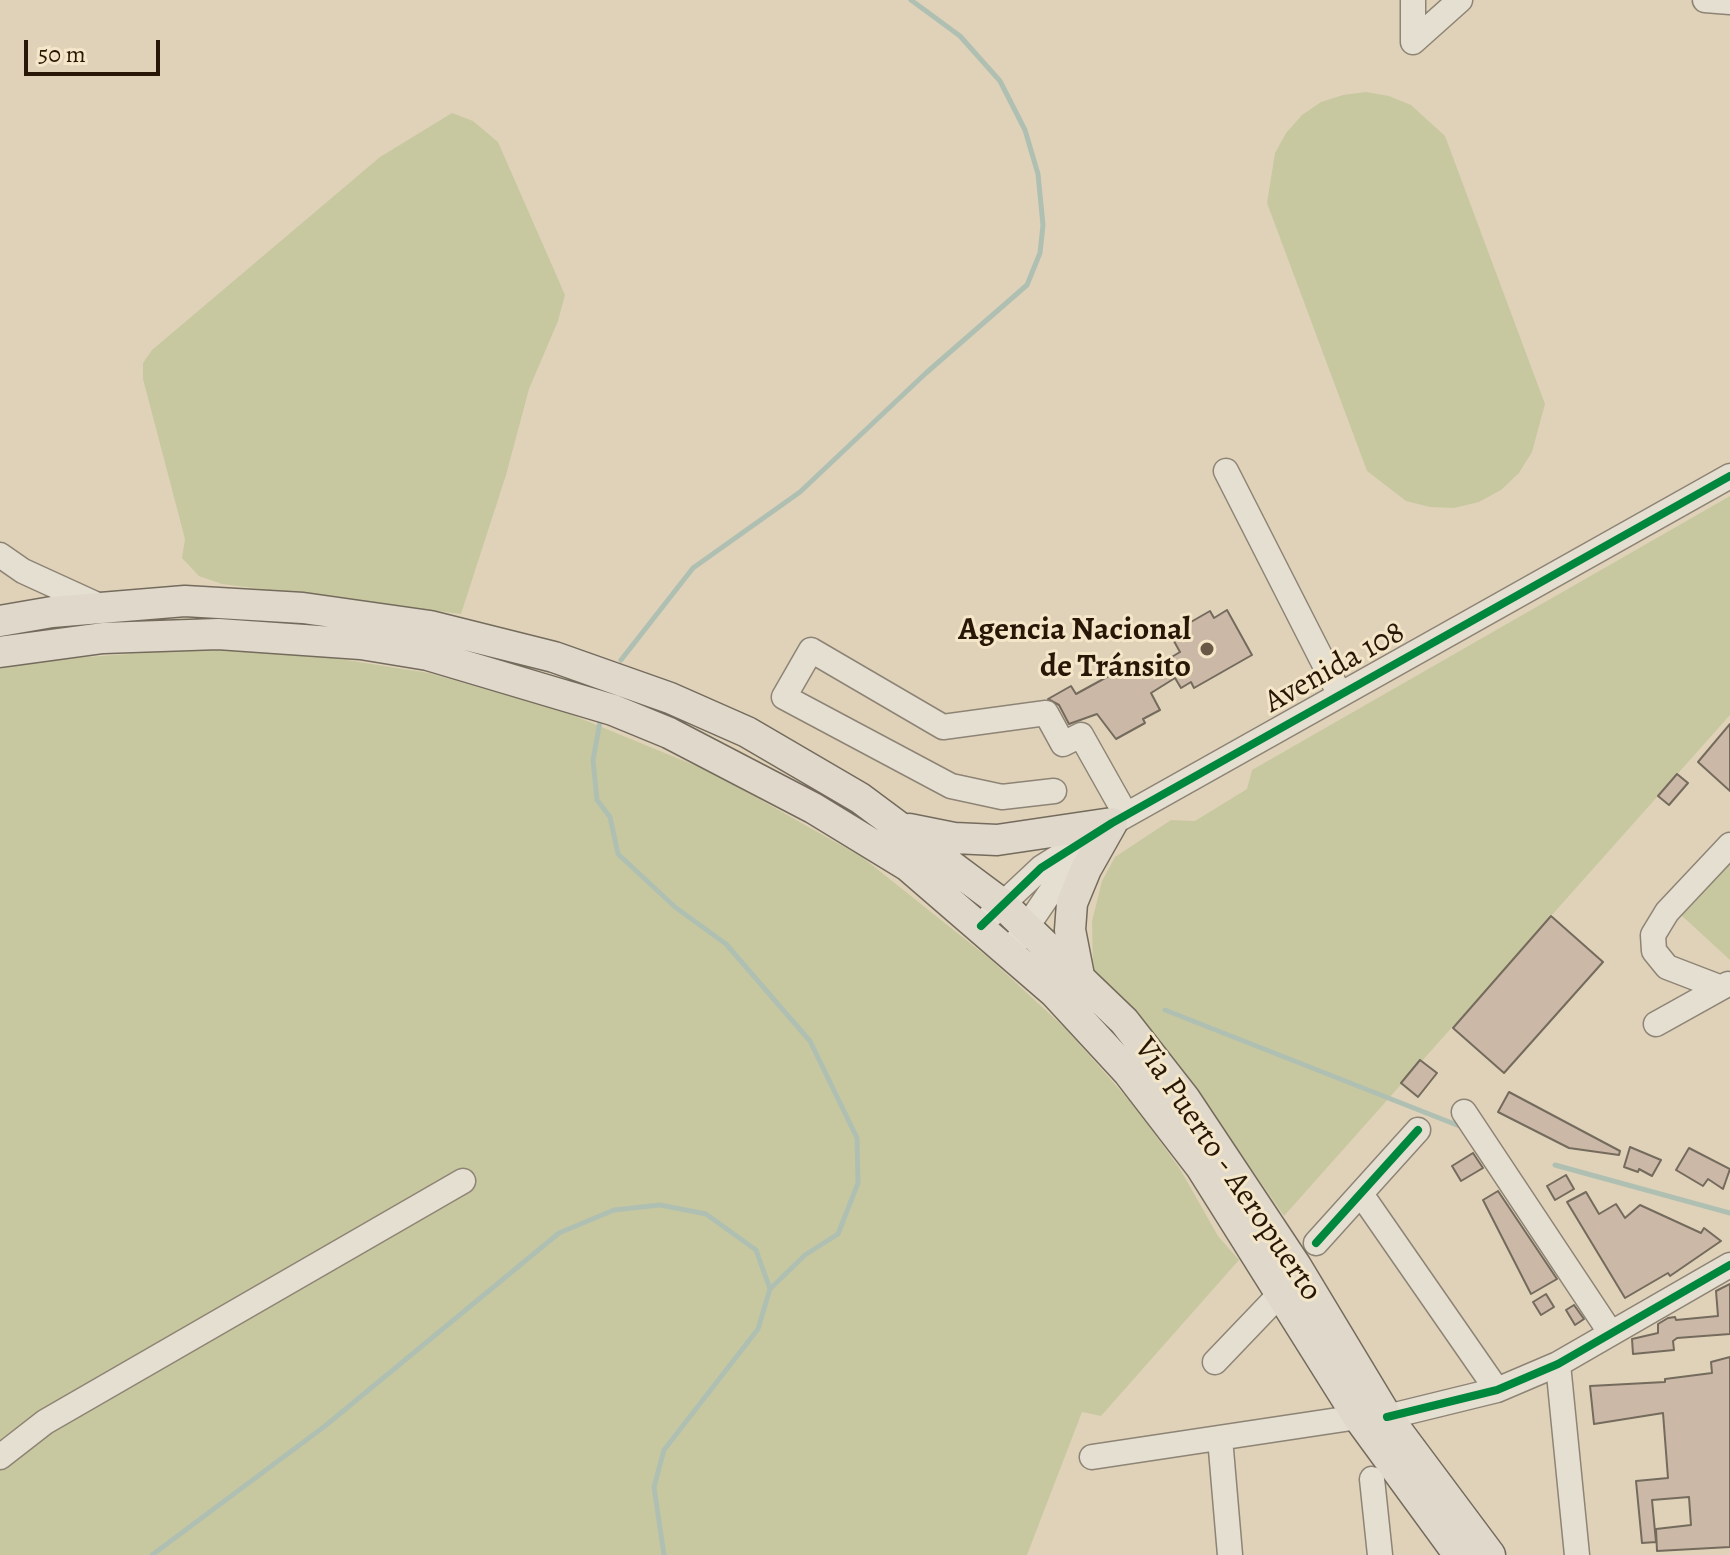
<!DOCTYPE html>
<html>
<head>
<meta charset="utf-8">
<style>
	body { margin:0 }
	#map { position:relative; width:1730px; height:1555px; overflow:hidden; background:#dfd2b9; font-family:Alegreya,serif }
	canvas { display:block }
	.scale { position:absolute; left:24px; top:40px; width:136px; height:36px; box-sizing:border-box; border:4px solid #281606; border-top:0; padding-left:10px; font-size:24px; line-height:28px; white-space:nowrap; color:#281606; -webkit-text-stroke:6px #f4e6c8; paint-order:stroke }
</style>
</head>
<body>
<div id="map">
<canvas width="1730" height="1555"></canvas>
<div class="scale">50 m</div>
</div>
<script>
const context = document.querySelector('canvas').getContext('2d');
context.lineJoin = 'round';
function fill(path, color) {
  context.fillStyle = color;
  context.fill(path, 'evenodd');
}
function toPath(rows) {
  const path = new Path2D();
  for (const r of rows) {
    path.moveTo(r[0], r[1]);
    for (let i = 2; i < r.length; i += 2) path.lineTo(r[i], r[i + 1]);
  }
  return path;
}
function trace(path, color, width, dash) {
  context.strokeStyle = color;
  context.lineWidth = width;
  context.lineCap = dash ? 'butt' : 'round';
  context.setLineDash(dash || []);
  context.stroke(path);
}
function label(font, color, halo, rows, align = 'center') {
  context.font = font + ' Alegreya,serif';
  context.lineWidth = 6;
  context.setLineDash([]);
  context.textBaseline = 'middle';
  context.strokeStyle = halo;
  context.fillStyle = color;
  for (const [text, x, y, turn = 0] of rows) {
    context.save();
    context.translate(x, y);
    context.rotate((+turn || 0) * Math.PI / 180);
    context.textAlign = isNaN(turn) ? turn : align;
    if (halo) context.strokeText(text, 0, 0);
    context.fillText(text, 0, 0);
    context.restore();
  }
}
const green = toPath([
	[1366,92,1389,96,1411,105,1445,136,1545,404,1532,452,1519,473,1501,490,1479,502,1454,508,1430,507,1406,501,1367,471,1267,203,1275,153,1286,133,1302,115,1321,102,1343,95],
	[452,113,473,121,498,142,565,295,558,321,529,389,506,475,461,614,222,584,199,576,182,558,185,539,143,379,143,363,152,350,380,157],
	[1730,496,1730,715,1284,1216,1187,1076,1093,969,1092,921,1102,881,1115,857,1171,820,1195,821,1247,789,1252,770],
	[201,649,308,654,429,673,565,712,711,772,862,857,990,959,1065,1028,1136,1108,1180,1169,1218,1236,1239,1260,1101,1416,1082,1412,1027,1555,0,1555,0,669,44,660],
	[1730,862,1730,960,1681,915]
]);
const stream = toPath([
	[621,660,693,568,800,492,926,373,1027,285,1040,253,1043,225,1038,174,1025,130,1000,81,960,36,911,0],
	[600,722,593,760,597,800,610,817,618,854,675,907,726,944,810,1041,857,1138,858,1183,838,1234,805,1255,770,1289],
	[1165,1010,1462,1127],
	[1555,1165,1730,1213],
	[152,1555,325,1426,559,1233,614,1210,660,1205,706,1214,756,1250,770,1289,758,1329,664,1450,654,1487,664,1555]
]);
const building = toPath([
	[1227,610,1252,655,1194,688,1191,682,1181,688,1175,678,1151,693,1160,710,1143,719,1145,723,1116,739,1097,714,1069,724,1059,705,1048,699,1071,686,1076,694,1138,660,1145,673,1180,652,1170,634,1210,611,1214,618,1227,610],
	[1730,724,1730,791,1698,762,1730,724],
	[1677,774,1688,783,1669,805,1658,796,1677,774],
	[1551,916,1603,962,1504,1073,1453,1028,1551,916],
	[1420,1060,1437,1073,1418,1097,1401,1083,1420,1060],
	[1509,1092,1620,1151,1619,1155,1569,1148,1498,1112,1509,1092],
	[1630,1147,1661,1160,1652,1176,1639,1169,1638,1172,1624,1167,1630,1147],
	[1689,1148,1730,1169,1723,1189,1708,1179,1703,1186,1676,1170,1689,1148],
	[1473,1153,1483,1168,1461,1181,1452,1166,1473,1153],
	[1566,1175,1574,1189,1555,1200,1547,1186,1566,1175],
	[1498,1191,1557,1279,1531,1294,1483,1200,1498,1191],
	[1586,1192,1599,1214,1616,1204,1625,1218,1640,1205,1701,1233,1704,1228,1721,1241,1670,1276,1668,1273,1625,1298,1567,1202,1586,1192],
	[1730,1284,1730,1334,1677,1338,1673,1341,1674,1350,1633,1354,1632,1339,1658,1333,1658,1324,1668,1318,1675,1317,1676,1320,1718,1316,1716,1291,1730,1284],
	[1546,1294,1554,1307,1541,1315,1533,1302,1546,1294],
	[1574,1305,1584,1319,1575,1325,1566,1310,1574,1305],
	[1730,1357,1730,1547,1657,1551,1656,1529,1691,1525,1689,1497,1652,1500,1656,1542,1642,1543,1636,1481,1668,1478,1663,1413,1594,1424,1590,1386,1665,1382,1665,1379,1712,1373,1711,1362,1730,1357]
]);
const minor = toPath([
	[1705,0,1730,2],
	[1413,42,1460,0],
	[1413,42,1413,0],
	[1226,471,1339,693],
	[0,555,23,571,104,608],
	[1054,791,1002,797,951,786,784,697,811,650,943,727,1046,713,1063,744,1081,735,1126,815],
	[991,915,1041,868,1112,823,1730,476],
	[1017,941,1082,846],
	[1719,987,1667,967,1654,951,1653,935,1667,912,1730,845],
	[1656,1024,1728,984],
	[1464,1112,1610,1332],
	[1361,1194,1497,1390],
	[1316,1243,1418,1130],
	[1215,1362,1281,1293],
	[1558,1364,1577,1555],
	[1387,1417,1497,1390,1558,1364,1730,1265],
	[1220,1438,1230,1555],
	[0,1457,45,1422,463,1181],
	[1092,1457,1358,1417],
	[1372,1479,1380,1555]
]);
const major = toPath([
	[0,621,52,612,185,601,303,608,430,626,554,657,670,698,747,732,860,798,1001,903,1124,1021,1185,1099,1296,1266,1387,1417,1490,1555],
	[0,652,103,638,218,634,361,644,428,655,613,710,669,733,813,808,908,866,1055,993,1128,1072,1201,1167,1358,1417,1459,1555],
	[909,829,954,838,997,840,1112,823],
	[1079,976,1070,930,1072,903,1086,869,1112,823]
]);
const cycleway = toPath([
	[981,926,1041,868,1112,823,1730,476],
	[1316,1243,1418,1130],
	[1387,1417,1497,1390,1558,1364,1730,1265]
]);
const markers = [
	[1207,649,8,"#685845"]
];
const poiNames = [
	["Agencia Nacional",1191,631],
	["de Tránsito",1191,668]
];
const streetNames = [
	["Avenida 108",1335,668,-29],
	["Via Puerto - Aeropuerto",1227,1170,56]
];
fill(green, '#c8c8a0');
trace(stream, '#afc0b3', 5);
fill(building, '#cbb8a7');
trace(building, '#746b5d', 2);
trace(minor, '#8e8475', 27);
trace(major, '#746b5d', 33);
trace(minor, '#e5dfd2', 24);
trace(major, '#e0d9cb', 30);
trace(cycleway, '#00873e', 8);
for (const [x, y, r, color] of markers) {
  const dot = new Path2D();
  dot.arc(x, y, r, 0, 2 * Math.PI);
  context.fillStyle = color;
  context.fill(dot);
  trace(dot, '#f4e6c8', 3);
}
label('bold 32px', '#281606', '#f4e6c8', poiNames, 'right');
label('32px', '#281606', '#f4e6c8', streetNames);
</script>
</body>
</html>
